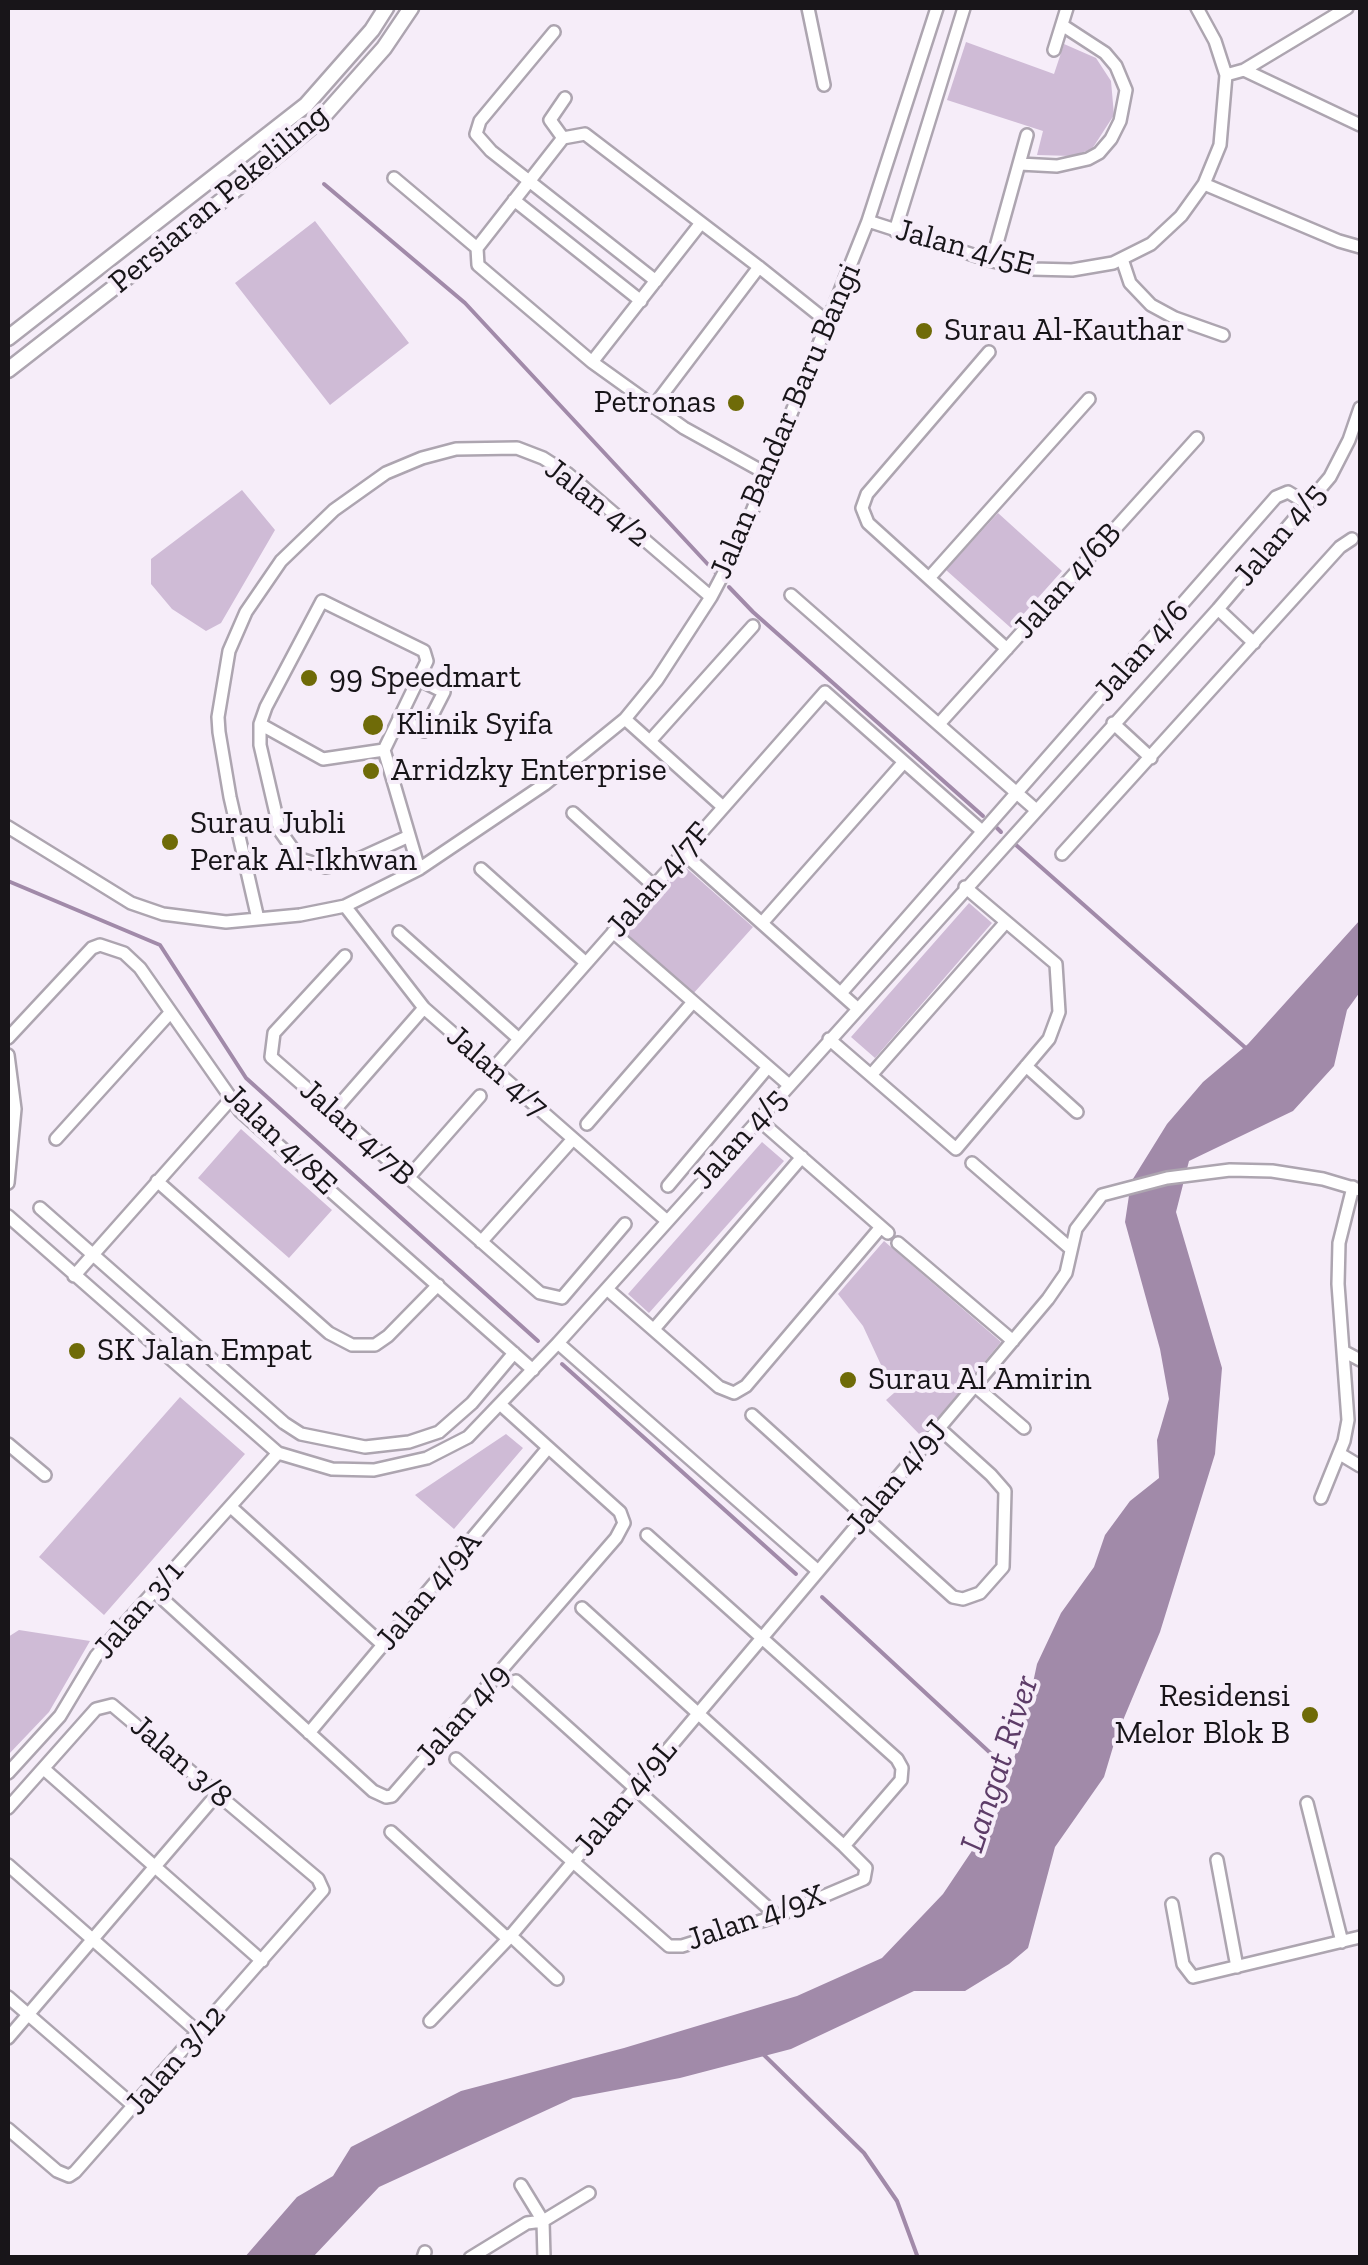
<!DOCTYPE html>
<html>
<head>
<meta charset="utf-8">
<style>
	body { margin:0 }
	#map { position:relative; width:1368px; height:2265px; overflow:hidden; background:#f6edf9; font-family:"Zilla Slab",serif }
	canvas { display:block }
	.frame { position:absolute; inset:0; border:10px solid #181519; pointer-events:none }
</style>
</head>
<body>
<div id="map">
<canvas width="1368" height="2265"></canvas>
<div class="frame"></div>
</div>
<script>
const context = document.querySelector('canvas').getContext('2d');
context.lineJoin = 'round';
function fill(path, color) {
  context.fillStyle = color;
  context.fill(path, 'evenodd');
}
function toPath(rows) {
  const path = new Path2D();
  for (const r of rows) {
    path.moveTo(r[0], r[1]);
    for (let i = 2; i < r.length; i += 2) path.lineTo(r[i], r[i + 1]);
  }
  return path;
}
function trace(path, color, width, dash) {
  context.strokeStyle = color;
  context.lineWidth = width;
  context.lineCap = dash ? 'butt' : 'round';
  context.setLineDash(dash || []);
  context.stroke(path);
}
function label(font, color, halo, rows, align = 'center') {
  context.font = font + ' "Zilla Slab",serif';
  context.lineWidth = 8;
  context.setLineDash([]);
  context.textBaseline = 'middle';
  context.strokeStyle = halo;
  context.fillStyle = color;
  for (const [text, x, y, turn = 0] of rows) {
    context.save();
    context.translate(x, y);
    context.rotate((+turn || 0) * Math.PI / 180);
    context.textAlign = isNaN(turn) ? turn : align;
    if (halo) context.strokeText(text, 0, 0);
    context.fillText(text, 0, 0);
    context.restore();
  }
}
const green = toPath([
	[966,42,1054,74,1064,44,1096,58,1111,81,1114,115,1092,149,1072,156,1037,155,1043,131,947,100],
	[315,221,409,343,330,405,235,283],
	[242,490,275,530,221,623,206,631,172,609,151,584,151,559],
	[998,513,1062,571,1011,628,946,570],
	[684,866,753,927,692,995,623,933],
	[969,903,992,923,875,1058,851,1037],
	[241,1129,332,1210,289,1258,198,1178],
	[762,1142,784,1161,649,1313,628,1294],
	[884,1241,1001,1342,922,1437,886,1400,894,1393,863,1326,838,1294],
	[180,1397,245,1454,104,1615,39,1557],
	[506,1434,523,1448,454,1529,415,1495],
	[19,1630,90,1641,49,1712,8,1755,8,1637]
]);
const water = toPath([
	[1360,920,1360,992,1347,1010,1334,1066,1293,1111,1189,1161,1176,1212,1222,1368,1215,1454,1160,1632,1116,1737,1104,1777,1055,1847,1028,1948,1009,1964,965,1991,914,1991,791,2049,680,2078,573,2098,379,2187,313,2257,244,2258,297,2197,333,2176,351,2147,461,2091,624,2048,797,1996,882,1958,943,1894,998,1812,1024,1725,1037,1664,1061,1613,1094,1567,1105,1535,1130,1501,1159,1478,1157,1440,1169,1399,1160,1349,1125,1222,1131,1182,1167,1124,1203,1082,1248,1044]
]);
const stream = toPath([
	[324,184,465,303,715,572],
	[729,587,753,612,983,816],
	[997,828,1001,832],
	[1016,845,1248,1050],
	[8,881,160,945,246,1078,538,1341],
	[562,1364,796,1574],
	[822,1597,1013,1774],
	[763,2054,864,2153,897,2201,918,2258]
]);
const minor = toPath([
	[808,8,824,85],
	[554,32,480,121,476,134,491,151,656,281],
	[1054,50,1067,8],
	[1244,70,1360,125],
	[1226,75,1244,70,1347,8],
	[563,138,550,120,565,98],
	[1020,164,1057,166,1088,159,1099,153,1111,139,1120,121,1126,90,1116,66,1105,53,1062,25],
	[394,178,477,248],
	[1204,184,1339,241,1360,247],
	[514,200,641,301],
	[868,221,992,261,1032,269,1072,270,1113,263,1151,244,1181,216,1204,184,1220,145,1226,75,1215,41,1197,8],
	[701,223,592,362,478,265,477,248,563,138,585,134,759,267,829,323],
	[895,231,964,8],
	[1122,259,1130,283,1151,305,1175,318,1223,335],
	[992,261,1027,135],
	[989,352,867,494,862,508,868,523,1007,649],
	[592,362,684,428,767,474],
	[653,407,759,267],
	[929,578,1089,399],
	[791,595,1035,809],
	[1218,609,1254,643],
	[399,718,424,731,444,692,418,679],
	[625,719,723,807],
	[1113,723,1151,758],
	[260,724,323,759,384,750],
	[939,724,1197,438],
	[650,741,753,626],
	[573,813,654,886],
	[8,827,131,903,163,914,226,922,300,915,345,906,419,869,545,784,625,719,657,680,711,597,739,544,868,221,937,8],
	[407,837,352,862,326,867,300,859,280,831,260,745,260,724,266,707,322,601,424,651,427,661,384,750,419,869],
	[683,853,857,1008],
	[1062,854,1340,547,1352,539],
	[481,869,586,963],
	[345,906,424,1008,667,1221],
	[258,919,230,797,219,732,218,717,229,651,246,612,281,561,334,510,386,473,422,458,456,449,517,448,543,458,568,474,711,597],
	[762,923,904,762],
	[399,932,519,1039],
	[613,932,789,1085],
	[345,956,274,1033,271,1057,540,1293,562,1298,625,1224],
	[841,993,1276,497,1288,492,1308,504],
	[8,1038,92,948,100,945,124,953,140,968,240,1111,533,1370],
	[829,1039,956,1149,1049,1039,1059,1012,1056,964,965,887],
	[8,1055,15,1109,8,1183],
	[1026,1066,1077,1112],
	[493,1069,825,692,982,831],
	[871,1075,1006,922],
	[333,1112,424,1008],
	[759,1120,888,1233],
	[587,1124,693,1002],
	[56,1139,170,1013],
	[972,1163,1071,1249],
	[408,1178,480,1096],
	[157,1181,329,1333,352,1345,375,1345,388,1336,438,1285],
	[668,1186,768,1067],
	[40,1208,284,1423,301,1434,365,1447,409,1442,439,1432,472,1403,514,1353],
	[8,1216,278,1453,332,1469,374,1470,427,1458,468,1437,558,1343,1218,609,1330,477,1349,440,1360,408],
	[481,1242,573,1139],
	[898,1243,1013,1341],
	[74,1276,231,1099],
	[607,1289,719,1387,734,1393,746,1386,881,1227],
	[654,1329,802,1157],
	[558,1343,818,1571],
	[1343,1351,1360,1360],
	[975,1386,1024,1428],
	[752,1415,953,1597,963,1599,980,1593,1003,1567,1005,1491,991,1475,939,1428],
	[8,1444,45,1475],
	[1340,1454,1360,1466],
	[1321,1498,1344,1441,1348,1420,1338,1284,1339,1243,1353,1187],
	[231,1507,383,1645],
	[155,1592,373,1791,386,1797,392,1796,616,1538,624,1523,620,1512,501,1405],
	[582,1608,844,1846,901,1780,902,1768,897,1759,647,1535],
	[516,1681,777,1916],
	[309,1733,548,1448],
	[456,1759,669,1946,682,1946,777,1916,864,1879,866,1868,844,1846],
	[44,1769,262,1961],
	[8,1773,60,1716,96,1656,278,1453],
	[1307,1803,1342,1942],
	[8,1808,96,1709,112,1705,318,1879,323,1890,75,2172,69,2176,57,2171,8,2129],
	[391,1832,508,1939],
	[1217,1860,1237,1967],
	[8,1865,199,2033],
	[1172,1904,1183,1964,1193,1977,1360,1937],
	[510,1935,557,1979],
	[8,1997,135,2107],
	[430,2021,508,1939,1048,1299,1066,1273,1076,1229,1102,1195,1167,1178,1230,1170,1272,1171,1323,1179,1360,1190],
	[8,2038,218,1793],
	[521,2185,543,2221,544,2258],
	[423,2258,425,2252],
	[470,2258,527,2223,543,2221,589,2193]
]);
const major = toPath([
	[8,338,306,105,372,30,386,8],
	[8,370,153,257,321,119,384,48,411,8]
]);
const markers = [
	[924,331,10,"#6f6b08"],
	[736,403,10,"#6f6b08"],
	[309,678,10,"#6f6b08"],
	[373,725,12,"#6f6b08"],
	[371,771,10,"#6f6b08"],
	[170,842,10,"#6f6b08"],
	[77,1351,10,"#6f6b08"],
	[848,1380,10,"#6f6b08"],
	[1310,1715,10,"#6f6b08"]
];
const streetNames = [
	["Persiaran Pekeliling",219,199,-40],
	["Jalan 4/5E",965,248,15],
	["Jalan Bandar Baru Bangi",786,421,-67],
	["Jalan 4/2",597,503,38],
	["Jalan 4/5",1280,535,-50],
	["Jalan 4/6B",1068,581,-48],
	["Jalan 4/6",1142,651,-48],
	["Jalan 4/7F",659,880,-49],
	["Jalan 4/7",497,1072,41],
	["Jalan 4/7B",357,1133,42],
	["Jalan 4/5",740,1139,-48],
	["Jalan 4/8E",280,1140,44],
	["Jalan 4/9J",897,1478,-50],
	["Jalan 4/9A",429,1591,-50],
	["Jalan 3/1",139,1610,-49],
	["Jalan 4/9",463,1715,-49],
	["Jalan 3/8",181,1762,41],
	["Jalan 4/9L",626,1798,-50],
	["Jalan 4/9X",756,1918,-19],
	["Jalan 3/12",176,2060,-49]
];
const poiNames = [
	["Surau Al-Kauthar",944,331],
	["Petronas",716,403,"right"],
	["99 Speedmart",329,678],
	["Klinik Syifa",396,725],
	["Arridzky Enterprise",391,771],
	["Surau Jubli",190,824],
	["Perak Al-Ikhwan",190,861],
	["SK Jalan Empat",97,1351],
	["Surau Al Amirin",868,1380],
	["Residensi",1290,1697,"right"],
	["Melor Blok B",1290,1734,"right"]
];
const waterNames = [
	["Langat River",1000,1764,-72]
];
fill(green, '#cfbbd6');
fill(water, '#a18aa9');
trace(stream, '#a18aa9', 4);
trace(minor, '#ada5b0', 16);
trace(major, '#ada5b0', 19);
trace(minor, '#fff', 11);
trace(major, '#fff', 14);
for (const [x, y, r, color] of markers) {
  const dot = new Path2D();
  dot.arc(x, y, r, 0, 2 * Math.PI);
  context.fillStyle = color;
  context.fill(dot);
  trace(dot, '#f6edf9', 4);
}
label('32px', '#181519', '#f6edf9', streetNames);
label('32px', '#181519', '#f6edf9', poiNames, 'left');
label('italic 35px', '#5d3c68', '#f6edf9', waterNames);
</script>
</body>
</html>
